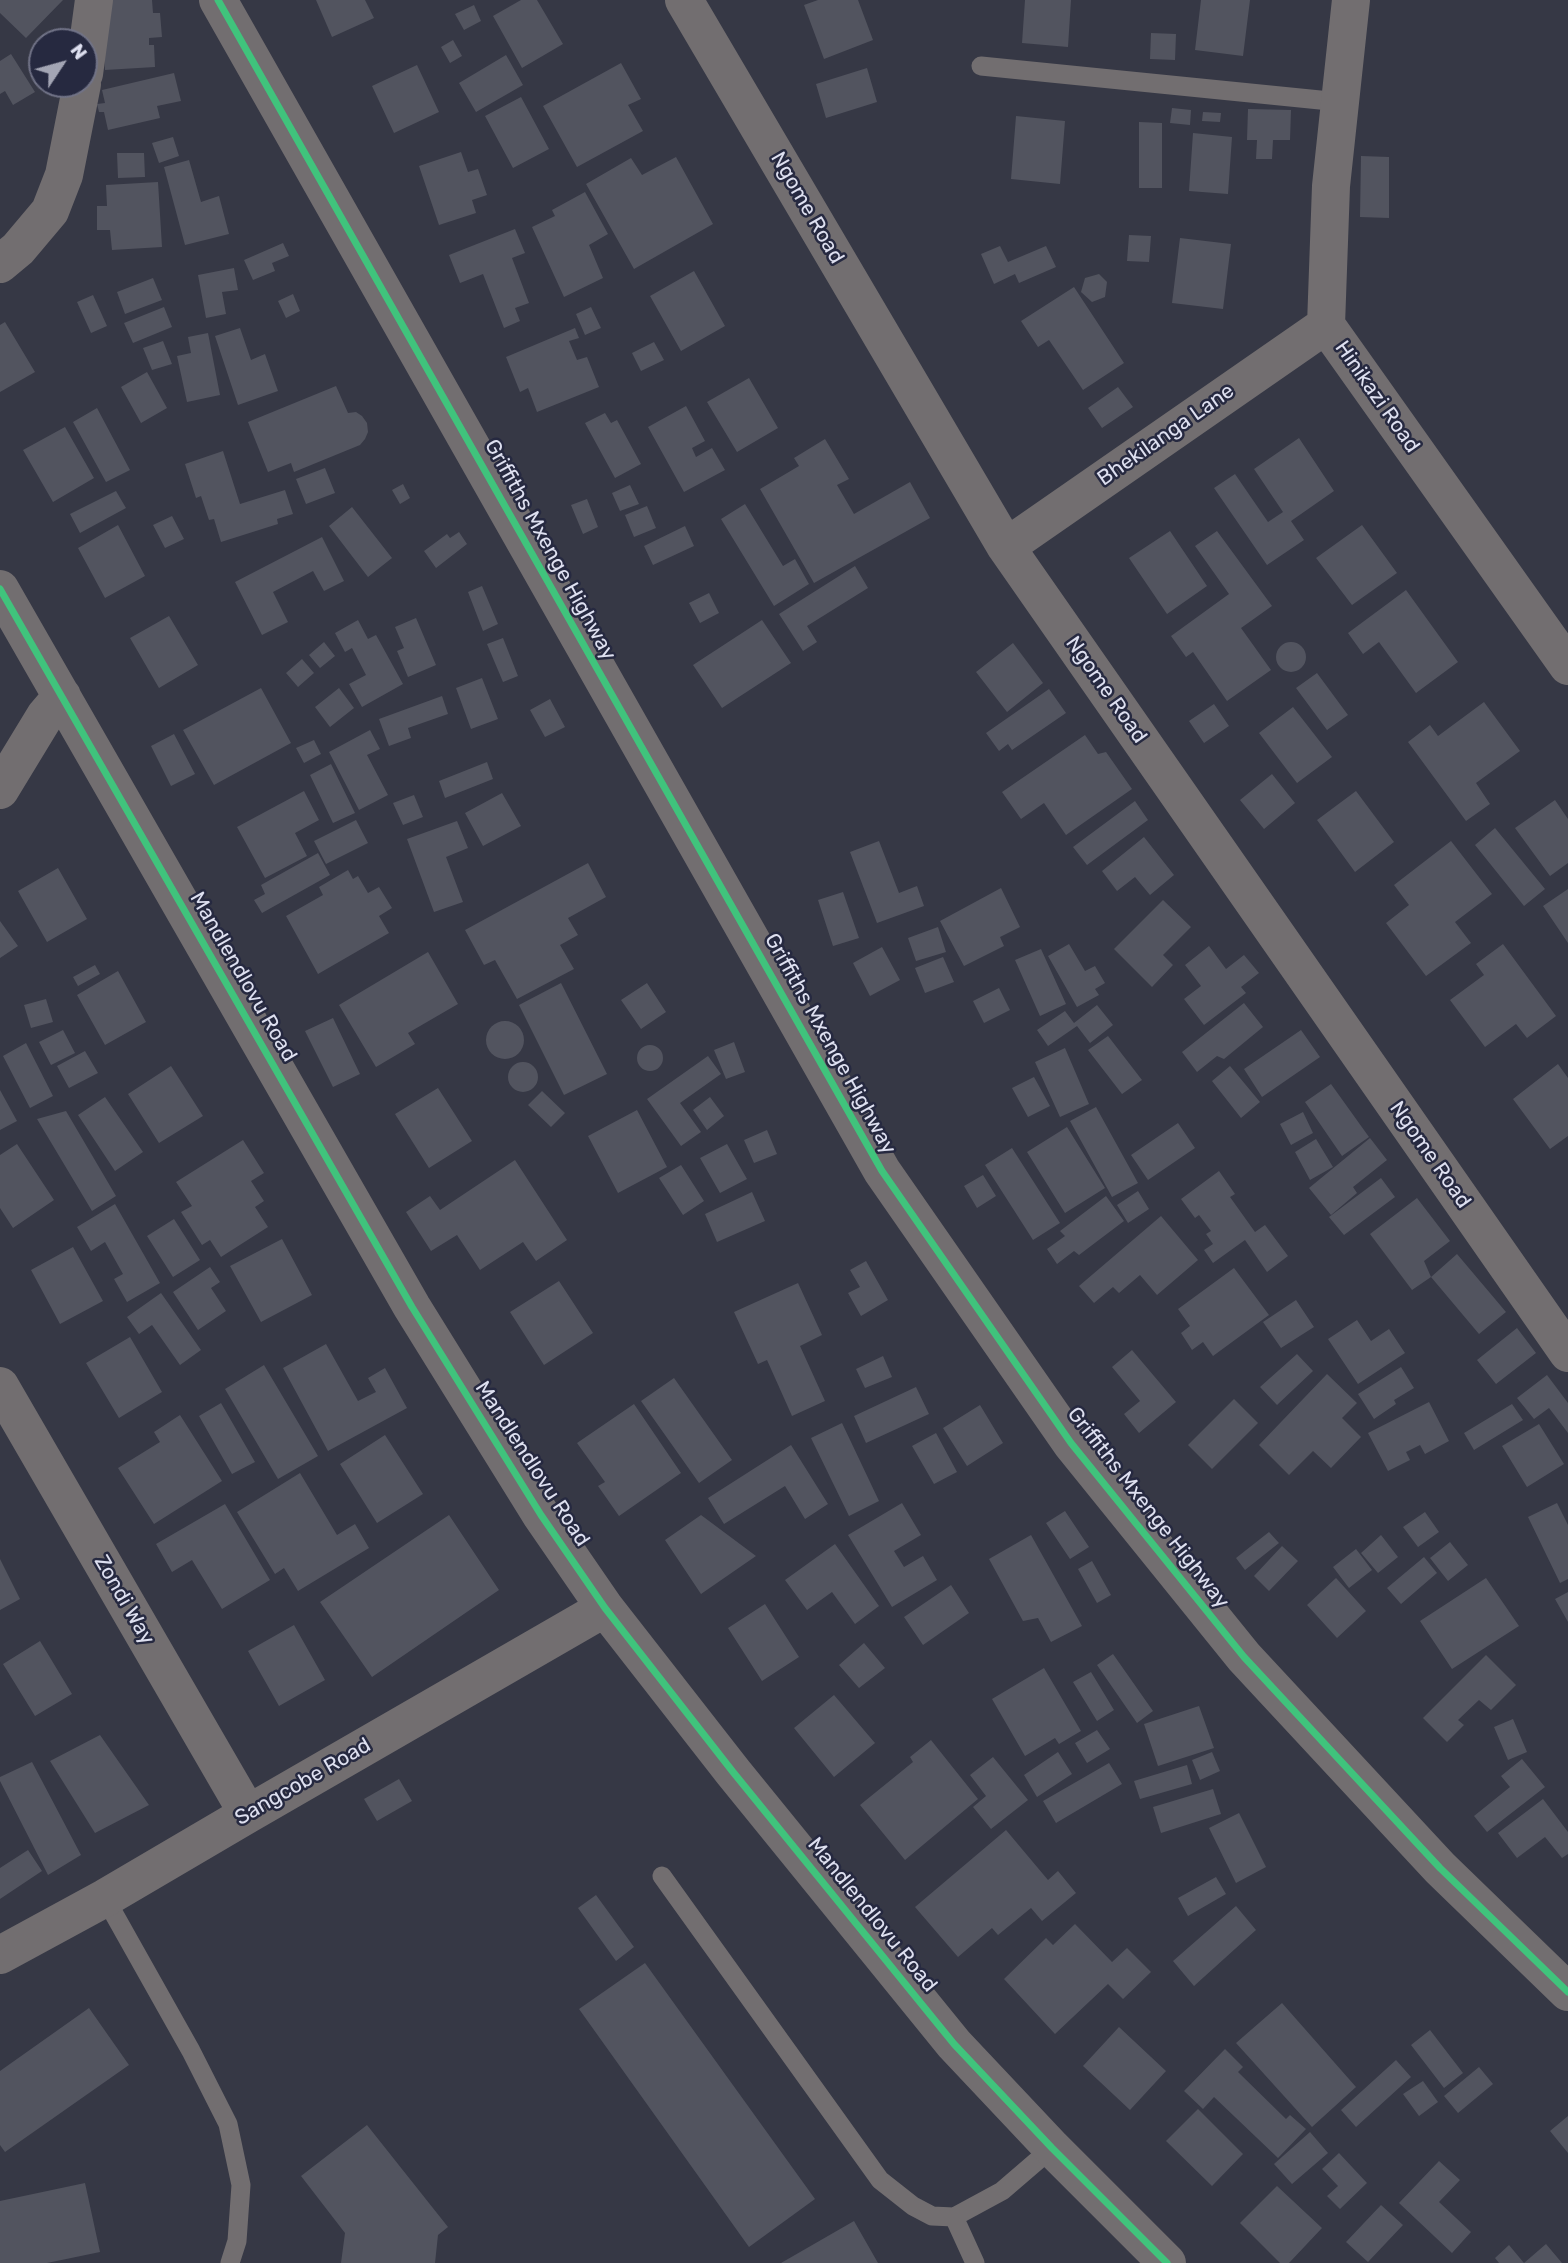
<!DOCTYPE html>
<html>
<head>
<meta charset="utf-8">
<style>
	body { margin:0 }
	#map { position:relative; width:1568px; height:2263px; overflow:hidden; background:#363845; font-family:Rubik,sans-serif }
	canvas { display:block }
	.north { position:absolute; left:28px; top:28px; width:70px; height:70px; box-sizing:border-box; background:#262940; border:2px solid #707286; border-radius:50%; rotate:54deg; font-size:19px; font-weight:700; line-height:28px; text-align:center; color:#dee0f0 }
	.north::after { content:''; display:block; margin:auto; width:24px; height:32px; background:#a3a5b4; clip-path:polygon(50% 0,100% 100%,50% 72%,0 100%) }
</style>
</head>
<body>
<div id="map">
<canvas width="1568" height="2263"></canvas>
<div class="north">N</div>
</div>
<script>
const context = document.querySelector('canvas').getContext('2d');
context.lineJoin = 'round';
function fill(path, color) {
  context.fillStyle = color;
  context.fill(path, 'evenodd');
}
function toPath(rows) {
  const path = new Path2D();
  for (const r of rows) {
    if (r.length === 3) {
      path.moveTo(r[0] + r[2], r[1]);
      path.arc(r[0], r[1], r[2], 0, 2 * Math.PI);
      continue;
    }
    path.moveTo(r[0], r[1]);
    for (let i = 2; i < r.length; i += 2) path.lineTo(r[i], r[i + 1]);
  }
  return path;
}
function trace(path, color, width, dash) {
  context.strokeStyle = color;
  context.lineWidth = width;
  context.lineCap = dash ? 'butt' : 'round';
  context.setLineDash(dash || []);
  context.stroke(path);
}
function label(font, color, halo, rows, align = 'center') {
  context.font = font + ' Rubik,sans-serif';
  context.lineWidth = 5;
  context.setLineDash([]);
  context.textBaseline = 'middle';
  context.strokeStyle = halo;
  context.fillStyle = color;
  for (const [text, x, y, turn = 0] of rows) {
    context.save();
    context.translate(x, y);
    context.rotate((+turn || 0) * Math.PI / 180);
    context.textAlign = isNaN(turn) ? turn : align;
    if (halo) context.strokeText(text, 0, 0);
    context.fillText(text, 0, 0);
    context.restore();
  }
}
const building = toPath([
	[0,0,63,0,26,38,0,13],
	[109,0,152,0,153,13,160,13,162,37,149,38,149,45,154,45,155,67,105,70,102,16],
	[316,0,365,0,374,18,332,37],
	[521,0,537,0,563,44,522,68,493,16],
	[818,0,858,0,873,40,824,59,804,5],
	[1025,0,1071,0,1068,47,1022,43],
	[1201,0,1250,0,1243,56,1195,50],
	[474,5,481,21,464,30,455,14],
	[1151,33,1176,34,1175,60,1150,59],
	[453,40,462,56,450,63,441,47],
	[11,54,35,92,13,105,5,91,0,94,0,61],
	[506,55,523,85,476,112,459,83],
	[621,63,641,99,628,105,643,131,577,167,543,106],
	[417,65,439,112,394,133,372,86],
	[867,68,877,102,826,118,816,84],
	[174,73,181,101,157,106,160,118,108,130,104,112,99,112,97,104,105,103,102,90],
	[521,97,549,149,513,168,485,116],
	[1172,108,1191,110,1190,125,1170,123],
	[1248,109,1291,110,1290,140,1273,140,1272,159,1256,159,1257,140,1247,140],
	[1203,112,1221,113,1220,122,1202,121],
	[1016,116,1065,121,1060,184,1011,179],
	[1139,122,1162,123,1162,188,1139,188],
	[1193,133,1232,137,1228,194,1189,191],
	[173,137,179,156,159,163,152,143],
	[461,152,468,172,478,169,487,195,472,200,476,213,439,225,419,166],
	[117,153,144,153,145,177,118,178],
	[1361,156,1389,157,1389,218,1360,217],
	[676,157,713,224,634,269,586,184,631,158,642,175],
	[189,160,201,202,219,196,229,234,185,245,164,167],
	[158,182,162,247,112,250,110,230,97,230,97,206,107,206,106,185],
	[585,192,608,234,589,245,603,278,564,297,532,227,555,216,552,210],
	[515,229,525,253,512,258,529,303,515,308,520,321,504,328,483,274,460,283,449,255],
	[1129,235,1151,236,1149,262,1127,261],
	[1180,238,1231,244,1223,309,1172,303],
	[283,243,289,256,272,263,275,271,253,280,244,260],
	[1000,246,1008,262,1046,246,1056,267,1019,283,1015,274,994,284,981,254],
	[234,268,238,290,222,292,226,314,206,318,198,275],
	[694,271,725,326,681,351,650,296],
	[1099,274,1107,282,1105,297,1092,302,1081,292,1085,278],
	[153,278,162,300,125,314,117,292],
	[1074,287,1124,363,1083,390,1049,340,1038,347,1021,321],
	[293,294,300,311,286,318,278,301],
	[93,295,107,326,91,333,77,302],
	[164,307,172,327,133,343,124,323],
	[591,307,601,328,585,335,576,314],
	[5,322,35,372,0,392,0,325],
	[240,328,251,360,265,354,278,391,238,405,215,336],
	[575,328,579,338,569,341,577,360,587,357,599,387,537,412,528,388,520,392,506,357],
	[208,333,220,395,187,402,177,356,191,353,188,337],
	[163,341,172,364,152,370,143,348],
	[654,342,664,360,641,371,632,353],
	[147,372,167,408,141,423,121,387],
	[749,378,778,428,737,452,707,402],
	[336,386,348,413,356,412,362,416,367,423,368,432,365,439,360,445,294,472,291,463,268,472,248,422],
	[1118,387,1133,407,1102,428,1088,408],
	[686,406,705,441,692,448,696,457,712,448,725,470,684,492,648,427],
	[97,408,130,470,106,482,73,422],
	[605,413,611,423,617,420,641,464,615,478,585,423],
	[65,427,94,478,53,502,23,450],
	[1299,438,1334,491,1291,521,1304,540,1267,565,1214,488,1235,474,1268,522,1283,512,1254,469],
	[825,439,849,479,837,485,854,514,910,482,930,518,814,583,760,489,799,466,794,458],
	[223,451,240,504,285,490,293,514,277,519,278,524,221,542,214,519,209,520,201,496,196,498,185,464],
	[325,468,335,493,306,504,296,479],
	[403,484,410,498,400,504,392,490],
	[630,485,639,504,620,511,612,493],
	[116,491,126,508,80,533,70,514],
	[587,499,598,527,583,534,571,505],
	[745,504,783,566,795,559,809,584,774,606,721,519],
	[647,506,656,528,634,537,625,515],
	[352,507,392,558,368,577,329,526],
	[172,516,184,539,165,548,153,525],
	[118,525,145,576,105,598,78,548],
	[1362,525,1397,573,1352,605,1316,558],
	[685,526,694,546,653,565,644,546],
	[1170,531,1207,586,1167,614,1129,558],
	[1217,531,1272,606,1241,628,1271,670,1227,701,1193,652,1186,657,1171,636,1229,594,1195,546],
	[459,532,467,544,436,568,424,551,447,534,450,538],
	[322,537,344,581,324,591,313,571,273,592,288,622,262,635,235,582],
	[855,566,868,588,807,626,817,642,803,651,779,614],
	[482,586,498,624,483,631,468,592],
	[1406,590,1458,662,1416,693,1379,642,1363,654,1348,633],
	[709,593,719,613,700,623,689,603],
	[169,616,198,665,159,688,130,638],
	[416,618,436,665,408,677,397,651,404,648,395,627],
	[358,620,368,639,376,635,403,684,362,707,349,684,366,675,352,648,345,652,335,633],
	[762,620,791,663,722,708,693,665],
	[503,638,518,676,503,682,487,644],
	[324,642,335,656,320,668,309,655],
	[1291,657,15],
	[1013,643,1043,683,1007,712,976,672],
	[302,659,314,673,298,687,286,673],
	[1317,673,1348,715,1327,730,1296,688],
	[482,678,498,719,471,729,456,688],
	[261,688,291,743,214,785,183,730],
	[339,688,354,708,330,727,315,707],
	[1049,689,1066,713,1012,750,1008,744,999,751,986,733],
	[442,696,448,714,408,728,411,738,389,746,379,719],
	[550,699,565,727,545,737,530,710],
	[1484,702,1520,751,1476,783,1490,804,1466,821,1408,742,1430,725,1438,736],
	[1214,704,1229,726,1204,743,1189,721],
	[1293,707,1332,757,1297,783,1259,733],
	[370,730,380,749,367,755,388,795,359,810,329,752],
	[174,734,195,774,171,786,151,746],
	[1085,735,1098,754,1106,752,1132,789,1066,835,1044,803,1021,819,1002,792],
	[314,740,321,754,304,763,296,748],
	[487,762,493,779,445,798,439,781],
	[331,764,355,813,333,823,310,775],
	[1272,774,1295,803,1264,829,1240,800],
	[304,791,319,820,295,833,307,856,265,878,237,827],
	[1356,791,1394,842,1355,872,1317,820],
	[502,793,521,826,483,846,465,813],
	[414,795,423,817,403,825,393,803],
	[1555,800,1568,819,1568,863,1550,876,1515,828],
	[1135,801,1148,820,1087,865,1073,847],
	[356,820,368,843,326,864,314,841],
	[457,821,468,848,446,857,463,902,434,912,407,839],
	[1495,828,1545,889,1524,906,1475,845],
	[1144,837,1174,875,1150,895,1135,877,1117,891,1102,871],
	[879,841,899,893,917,886,924,906,877,923,850,852],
	[1451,841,1492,894,1455,922,1471,943,1426,976,1386,923,1409,905,1394,885],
	[318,853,330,875,262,913,254,900,265,894,261,885],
	[588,863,606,897,568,918,578,935,560,945,574,969,517,999,495,960,484,965,465,930],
	[58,868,87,919,47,942,18,891],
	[348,870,353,879,358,876,368,893,379,887,392,908,379,916,389,933,318,974,286,916,323,895,319,887],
	[1001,888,1020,927,1000,937,1004,946,964,966,940,921],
	[1568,889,1568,943,1543,906],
	[843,892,859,938,833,946,818,900],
	[1163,900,1191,927,1163,955,1173,965,1152,987,1114,949],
	[0,921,18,946,0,958],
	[938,927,946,952,916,961,908,938],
	[1069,944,1085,971,1095,966,1105,983,1095,989,1099,995,1077,1007,1048,956],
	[1503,944,1556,1016,1527,1038,1516,1024,1485,1047,1450,1000,1484,975,1476,964],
	[1209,946,1226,969,1244,955,1259,973,1241,987,1246,993,1204,1025,1184,999,1201,986,1185,965],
	[882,947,900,980,870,996,853,963],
	[1041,949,1066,1004,1040,1016,1015,960],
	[428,952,458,1004,408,1033,415,1044,376,1067,339,1005],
	[943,957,954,982,925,993,915,968],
	[95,965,100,974,78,986,73,977],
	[118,971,146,1022,105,1045,77,995],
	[561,983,607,1074,564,1095,519,1005],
	[647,983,666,1012,641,1029,621,1000],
	[999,988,1010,1010,984,1023,973,1001],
	[46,999,53,1022,31,1028,24,1005],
	[1244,1003,1263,1027,1224,1059,1217,1056,1197,1072,1182,1052],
	[1097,1005,1113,1025,1090,1043,1077,1026,1048,1046,1037,1030,1065,1011,1074,1023],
	[333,1018,360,1074,333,1087,305,1031],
	[505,1040,19],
	[63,1030,75,1053,51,1065,39,1042],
	[1301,1030,1320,1057,1262,1097,1244,1069],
	[1108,1036,1142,1080,1122,1094,1088,1050],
	[734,1042,745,1072,726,1079,714,1050],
	[26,1043,53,1096,30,1108,3,1056],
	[650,1058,13],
	[1065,1048,1089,1104,1060,1117,1035,1062],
	[85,1051,98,1073,69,1088,57,1066],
	[708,1056,721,1074,680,1103,701,1132,681,1146,647,1099],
	[523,1077,15],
	[1558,1064,1568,1078,1568,1136,1550,1149,1513,1099],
	[171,1066,203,1116,159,1143,128,1094],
	[1230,1066,1260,1102,1241,1118,1212,1081],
	[1034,1077,1050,1106,1028,1117,1012,1088],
	[1331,1084,1369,1137,1342,1156,1305,1102],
	[438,1088,472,1141,429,1168,395,1114],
	[0,1090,17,1121,0,1130],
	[542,1091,565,1113,551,1127,528,1105],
	[105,1097,143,1152,115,1171,78,1115],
	[710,1097,724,1116,707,1130,693,1110],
	[1096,1107,1138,1183,1112,1197,1070,1121],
	[637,1110,667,1167,618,1193,588,1136],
	[66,1111,116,1196,92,1211,37,1119],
	[1303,1112,1313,1133,1291,1145,1280,1124],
	[1178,1123,1195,1148,1148,1180,1131,1155],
	[1067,1127,1105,1188,1065,1213,1027,1152],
	[767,1130,777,1154,754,1163,744,1140],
	[1370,1138,1387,1160,1353,1187,1357,1193,1331,1215,1309,1188],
	[1316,1139,1333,1167,1310,1180,1295,1152],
	[243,1140,264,1173,251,1181,264,1201,255,1207,268,1227,221,1257,210,1240,202,1245,181,1212,192,1206,176,1182],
	[17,1144,54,1200,13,1228,0,1208,0,1155],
	[727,1144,747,1179,720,1193,700,1158],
	[1012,1148,1060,1223,1033,1240,985,1165],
	[515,1160,567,1240,536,1261,523,1242,480,1270,457,1235,431,1251,406,1212,430,1196,440,1210],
	[681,1165,704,1201,683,1215,659,1178],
	[1219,1171,1235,1194,1230,1197,1255,1232,1265,1225,1288,1256,1267,1272,1245,1240,1213,1263,1204,1250,1213,1244,1206,1234,1211,1231,1199,1215,1195,1218,1181,1199],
	[983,1175,996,1196,977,1208,964,1186],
	[1381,1178,1395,1197,1344,1235,1329,1217],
	[1138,1191,1149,1209,1128,1223,1117,1205],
	[752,1192,765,1221,717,1242,705,1214],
	[1106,1196,1124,1221,1079,1255,1074,1251,1057,1264,1047,1249,1065,1236,1060,1231],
	[1417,1198,1450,1241,1424,1261,1431,1277,1412,1290,1370,1234],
	[115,1204,160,1283,127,1302,114,1279,123,1274,105,1242,91,1251,77,1227],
	[1161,1216,1198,1260,1157,1295,1140,1275,1119,1293,1113,1287,1094,1303,1079,1286],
	[174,1219,200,1260,173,1277,147,1236],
	[282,1239,312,1295,261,1322,230,1266],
	[73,1247,103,1301,60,1324,31,1270],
	[1457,1254,1506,1312,1479,1334,1431,1277],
	[866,1261,888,1300,861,1316,848,1293,860,1287,850,1270],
	[210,1267,220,1282,211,1288,226,1311,198,1330,173,1292],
	[1234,1268,1269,1315,1213,1356,1203,1342,1192,1350,1181,1333,1190,1326,1178,1309],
	[559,1281,593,1333,544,1365,510,1312],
	[798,1283,822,1335,800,1346,825,1401,792,1416,767,1360,758,1364,734,1312],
	[161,1293,201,1350,180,1365,152,1325,139,1334,127,1317],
	[1296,1300,1314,1327,1281,1348,1263,1322],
	[1357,1320,1371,1341,1389,1329,1405,1353,1358,1384,1328,1339],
	[1517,1328,1536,1353,1496,1384,1477,1360],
	[130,1337,162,1392,119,1418,86,1363],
	[326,1344,358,1401,376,1392,368,1378,385,1368,407,1408,328,1451,283,1368],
	[1132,1350,1176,1402,1139,1433,1124,1414,1140,1401,1112,1367],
	[1297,1354,1313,1371,1277,1405,1260,1387],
	[883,1356,892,1377,865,1388,856,1369],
	[264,1365,318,1456,278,1479,225,1389],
	[1401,1367,1414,1388,1394,1400,1396,1404,1374,1419,1358,1394],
	[1327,1374,1357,1403,1342,1418,1361,1437,1331,1468,1313,1451,1289,1475,1259,1445],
	[1547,1375,1568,1403,1568,1433,1549,1408,1534,1419,1517,1398],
	[674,1378,732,1460,699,1483,641,1401],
	[916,1387,929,1414,866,1443,854,1416],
	[1234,1399,1258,1423,1212,1469,1188,1445],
	[1429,1402,1449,1441,1425,1454,1420,1445,1406,1452,1410,1460,1388,1471,1368,1433],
	[221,1403,255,1462,232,1474,199,1416],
	[634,1404,681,1473,619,1516,598,1486,605,1482,577,1443],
	[1512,1404,1523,1420,1474,1450,1464,1433],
	[980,1405,1003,1443,967,1466,943,1428],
	[180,1415,222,1481,154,1524,118,1468,160,1442,154,1432],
	[842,1423,879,1501,849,1516,811,1438],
	[1539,1424,1564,1464,1527,1487,1502,1446],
	[936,1433,957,1472,934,1484,912,1446],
	[385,1435,423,1494,377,1523,340,1464],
	[791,1445,828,1504,805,1519,785,1486,724,1524,708,1498],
	[300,1473,337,1535,355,1524,369,1548,298,1591,284,1568,275,1574,237,1512],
	[902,1503,921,1535,894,1551,904,1567,923,1556,937,1580,892,1607,848,1535],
	[1557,1503,1568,1525,1568,1579,1560,1583,1528,1517],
	[225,1504,270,1580,222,1609,192,1560,172,1572,156,1544],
	[1065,1511,1089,1547,1070,1559,1046,1523],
	[1425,1512,1439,1532,1418,1547,1403,1527],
	[449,1515,499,1590,372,1677,320,1602],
	[701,1515,756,1556,701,1594,665,1540],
	[1269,1532,1279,1543,1245,1570,1236,1558],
	[1031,1535,1082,1626,1051,1642,1038,1618,1023,1621,989,1559],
	[1381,1535,1398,1557,1378,1573,1361,1553],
	[1450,1542,1468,1565,1448,1581,1430,1558],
	[835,1544,879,1606,855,1624,832,1592,807,1610,785,1580],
	[1282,1546,1298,1561,1269,1591,1254,1576],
	[1356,1549,1372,1570,1349,1588,1333,1567],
	[1424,1557,1437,1573,1401,1604,1387,1588],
	[0,1559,20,1599,0,1610],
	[1092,1561,1111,1595,1097,1603,1078,1569],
	[1336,1578,1366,1611,1337,1638,1307,1605],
	[1486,1578,1519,1626,1452,1669,1420,1621],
	[951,1585,969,1613,923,1645,904,1617],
	[1568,1592,1568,1622,1555,1599],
	[765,1604,799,1657,762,1681,728,1628],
	[294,1625,325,1680,279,1706,248,1651],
	[40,1641,72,1694,35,1716,3,1664],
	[864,1643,885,1668,859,1688,839,1665],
	[1113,1654,1153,1711,1137,1723,1097,1665],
	[1486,1655,1516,1685,1491,1710,1479,1700,1458,1720,1464,1725,1447,1742,1423,1718],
	[1044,1668,1081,1731,1059,1744,1055,1738,1025,1756,992,1699],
	[1091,1672,1114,1710,1097,1721,1073,1682],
	[834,1695,875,1743,834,1777,794,1728],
	[1199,1706,1214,1748,1158,1766,1144,1724],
	[1513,1719,1527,1752,1508,1760,1494,1727],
	[1097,1730,1110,1749,1087,1763,1075,1743],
	[100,1735,149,1805,95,1833,50,1761],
	[931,1740,978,1799,905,1860,860,1805,913,1762,910,1757],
	[1058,1752,1072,1774,1037,1797,1024,1775],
	[1212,1752,1220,1771,1200,1780,1192,1760],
	[993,1757,1028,1800,991,1829,973,1807,986,1796,970,1775],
	[1522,1759,1545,1787,1487,1832,1474,1816,1510,1787,1501,1776],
	[32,1762,81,1855,48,1875,0,1781,0,1777],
	[1109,1763,1122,1784,1056,1823,1043,1801],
	[1187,1765,1192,1784,1140,1799,1134,1781],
	[399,1779,412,1801,377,1821,364,1799],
	[1213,1789,1221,1814,1161,1833,1153,1807],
	[1543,1799,1568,1832,1568,1854,1562,1858,1545,1837,1517,1858,1498,1833],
	[1239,1813,1266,1867,1236,1883,1209,1828],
	[1006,1830,1048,1880,1058,1871,1076,1893,1042,1921,1031,1908,998,1935,992,1928,958,1957,915,1907],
	[28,1850,42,1871,0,1899,0,1868],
	[1216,1877,1226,1894,1188,1916,1178,1898],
	[596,1895,634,1947,616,1961,578,1908],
	[1236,1906,1256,1930,1194,1986,1173,1961],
	[1075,1924,1112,1962,1127,1948,1151,1972,1123,1999,1108,1984,1055,2034,1004,1979,1046,1938,1053,1945],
	[645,1963,815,2199,749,2247,579,2009],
	[1282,2003,1356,2087,1312,2127,1236,2043],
	[89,2008,129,2065,5,2152,0,2145,0,2071],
	[1119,2027,1166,2071,1130,2110,1083,2066],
	[1430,2030,1463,2073,1444,2088,1411,2045],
	[1225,2049,1243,2067,1238,2072,1286,2119,1290,2115,1306,2129,1278,2158,1214,2097,1203,2109,1184,2091],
	[1396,2060,1411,2077,1356,2127,1341,2110],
	[1479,2067,1493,2084,1458,2113,1444,2096],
	[1423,2081,1438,2102,1419,2116,1403,2094],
	[1198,2109,1243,2154,1212,2186,1166,2141],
	[1568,2116,1568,2153,1550,2131],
	[367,2125,448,2227,438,2235,435,2263,341,2263,345,2233,301,2176],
	[1310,2132,1328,2153,1292,2184,1274,2164],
	[1339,2153,1367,2183,1340,2209,1327,2196,1338,2186,1322,2169],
	[1439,2161,1460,2180,1439,2202,1471,2232,1452,2253,1399,2203],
	[85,2183,100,2252,47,2263,0,2263,0,2201],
	[1277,2186,1322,2228,1289,2263,1280,2263,1240,2223],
	[1381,2205,1403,2225,1368,2262,1346,2242],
	[854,2221,878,2263,781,2263],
	[1546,2244,1562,2263,1524,2263],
	[1509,2245,1524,2263,1499,2263,1495,2258]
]);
const service = toPath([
	[981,66,1340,102],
	[662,1876,880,2180,913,2206,932,2216,954,2217,1002,2191,1052,2148],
	[105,1898,191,2051,228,2124,241,2185,237,2241,230,2263],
	[954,2217,975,2263]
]);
const minor = toPath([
	[684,0,1006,547,1568,1353],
	[1351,0,1331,186,1326,325,1568,666],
	[84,74,94,0],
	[0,264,18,249,50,211,64,175,82,84],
	[1006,547,1326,325],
	[0,589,412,1307,541,1515,605,1608,733,1772,954,2044,1052,2148,1167,2263],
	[0,790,45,716,62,696],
	[0,1386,248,1814],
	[0,1955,105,1898,248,1814,605,1608]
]);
const tertiary = toPath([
	[218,0,882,1171,1071,1443,1244,1657,1440,1868,1568,1992]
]);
const cycleway = toPath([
	[218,0,882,1171,1071,1443,1244,1657,1440,1868,1568,1992],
	[0,589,412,1307,541,1515,605,1608,733,1772,954,2044,1052,2148,1167,2263]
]);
const streetNames = [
	["Ngome Road",807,208,60],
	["Hinikazi Road",1377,397,55],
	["Bhekilanga Lane",1166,435,-35],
	["Griffiths Mxenge Highway",550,550,61],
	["Ngome Road",1106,690,55],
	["Mandlendlovu Road",243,977,60],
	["Griffiths Mxenge Highway",830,1044,61],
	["Ngome Road",1430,1155,55],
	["Mandlendlovu Road",532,1464,57],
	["Griffiths Mxenge Highway",1148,1508,52],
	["Zondi Way",124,1600,60],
	["Sangcobe Road",303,1782,-30],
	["Mandlendlovu Road",872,1915,51]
];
fill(building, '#52545f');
trace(service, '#726e70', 19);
trace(minor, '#726e70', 38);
trace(tertiary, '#726e70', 38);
trace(cycleway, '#40c37c', 7);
label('21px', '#dee0f0', '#262940', streetNames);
</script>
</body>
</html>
